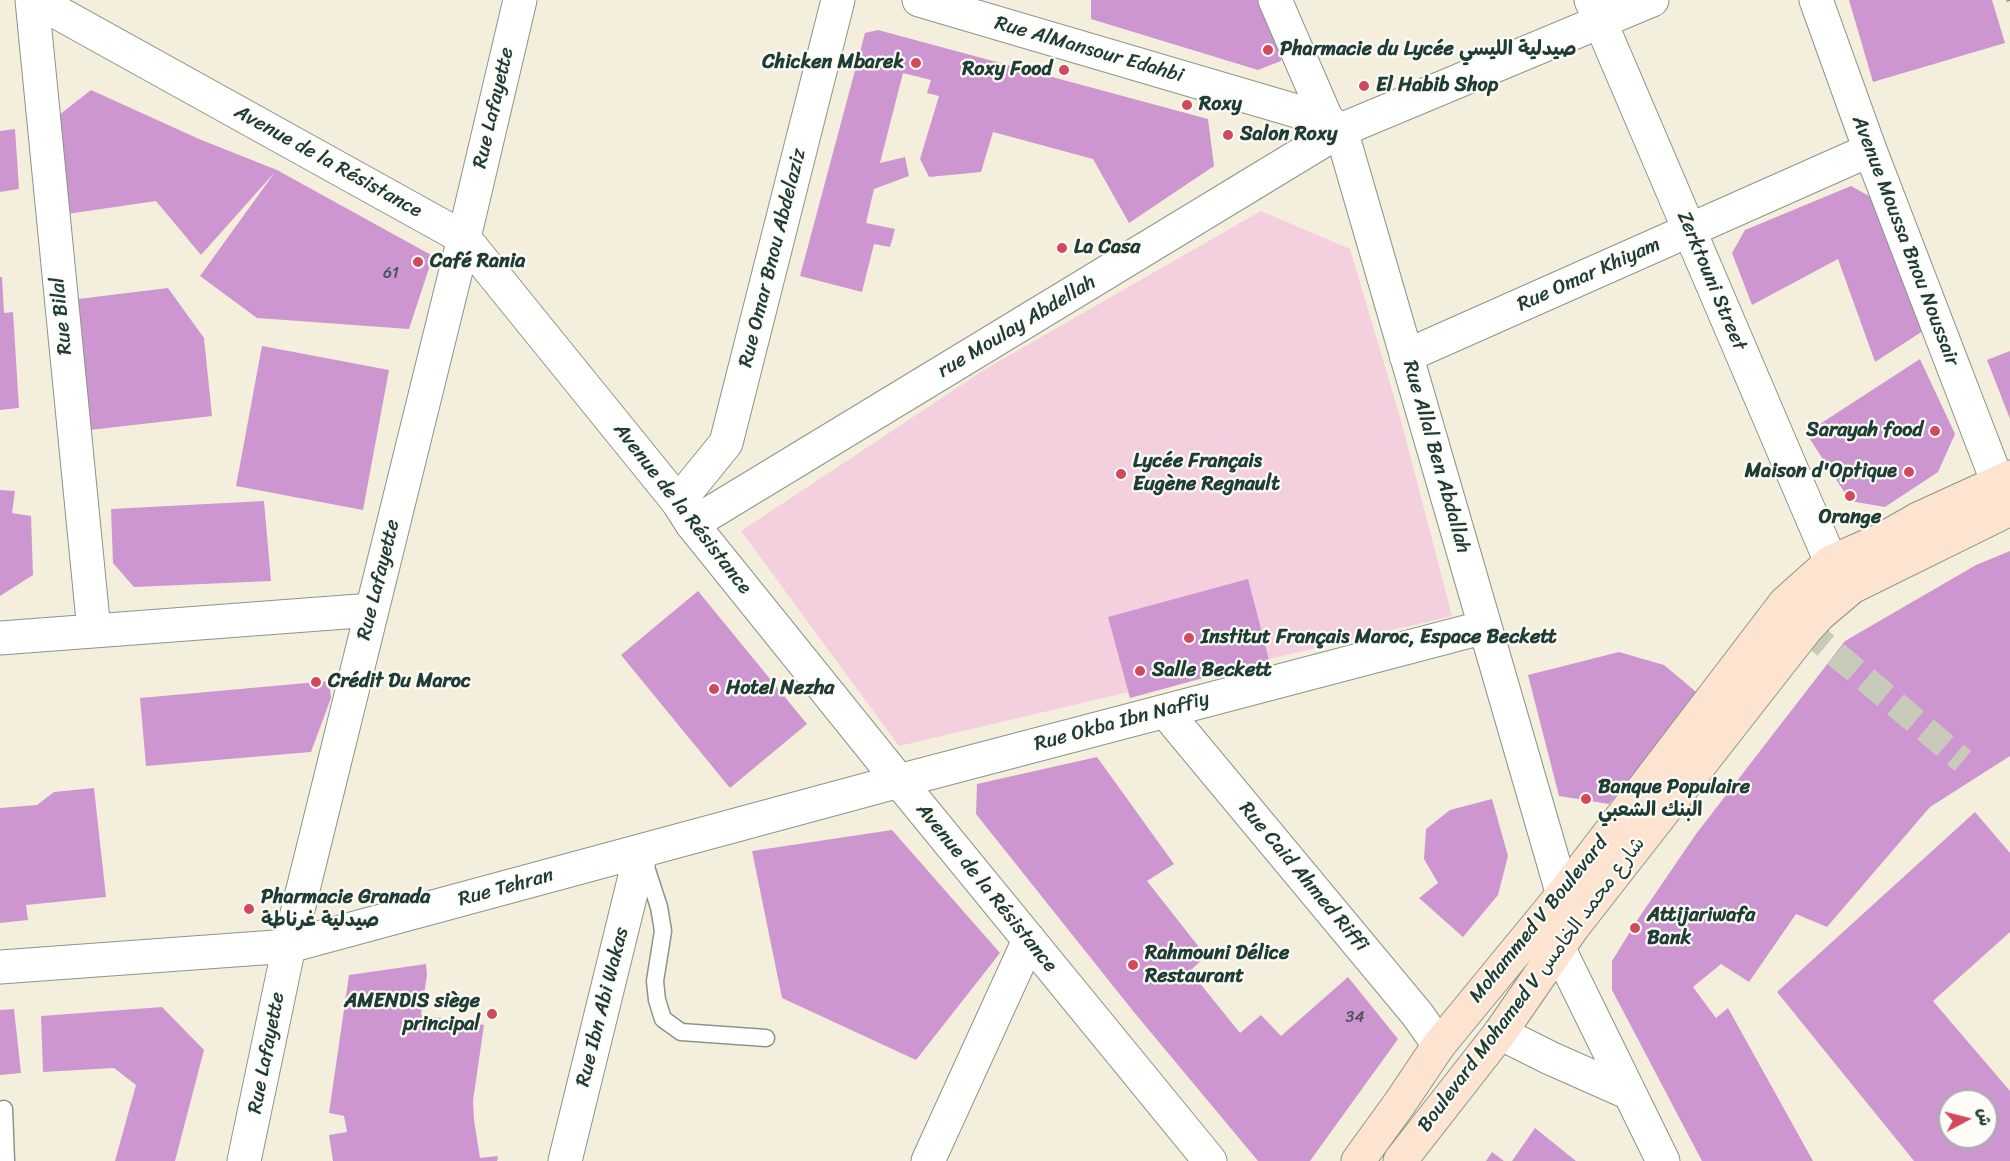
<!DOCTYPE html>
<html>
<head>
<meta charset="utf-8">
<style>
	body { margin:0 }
	#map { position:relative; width:2010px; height:1161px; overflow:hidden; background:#f4efdc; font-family:Sriracha,"Playpen Sans Arabic",sans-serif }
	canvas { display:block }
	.north { position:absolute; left:1938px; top:1089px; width:60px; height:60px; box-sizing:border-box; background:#fdfcf7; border:2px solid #a4b0a9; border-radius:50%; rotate:83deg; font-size:16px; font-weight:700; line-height:24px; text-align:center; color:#1f3d34 }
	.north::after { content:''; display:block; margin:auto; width:21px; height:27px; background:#d1495b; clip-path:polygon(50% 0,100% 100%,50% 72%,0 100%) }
</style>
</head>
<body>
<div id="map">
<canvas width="2010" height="1161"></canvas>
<div class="north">ش</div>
</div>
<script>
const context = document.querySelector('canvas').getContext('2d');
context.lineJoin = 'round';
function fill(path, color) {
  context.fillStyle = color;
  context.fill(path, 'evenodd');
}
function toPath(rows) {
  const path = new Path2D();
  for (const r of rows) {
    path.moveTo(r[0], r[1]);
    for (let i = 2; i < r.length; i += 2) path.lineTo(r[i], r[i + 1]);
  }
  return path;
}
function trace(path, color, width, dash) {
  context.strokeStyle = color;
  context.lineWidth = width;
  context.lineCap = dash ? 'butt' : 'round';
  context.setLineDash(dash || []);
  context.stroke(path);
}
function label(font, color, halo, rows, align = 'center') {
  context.font = font + ' Sriracha,"Playpen Sans Arabic",sans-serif';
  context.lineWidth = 4.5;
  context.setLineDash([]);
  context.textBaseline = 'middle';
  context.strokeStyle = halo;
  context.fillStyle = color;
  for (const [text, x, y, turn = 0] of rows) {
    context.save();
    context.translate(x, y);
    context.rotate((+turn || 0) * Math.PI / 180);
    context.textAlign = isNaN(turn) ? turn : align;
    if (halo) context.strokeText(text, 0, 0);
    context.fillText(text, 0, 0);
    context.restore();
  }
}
const built = toPath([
	[1261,211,1350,249,1400,417,1452,616,899,746,741,531,987,368]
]);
const building = toPath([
	[1091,0,1258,0,1282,38,1281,61,1258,70,1091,19],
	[1849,0,1992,0,2005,43,1873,82],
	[878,30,1208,119,1214,166,1129,223,1093,159,993,132,981,172,929,177,920,159,939,96,927,93,931,80,903,73,880,163,905,157,909,176,874,189,866,223,895,229,890,247,874,244,862,292,800,276,865,33],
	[91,90,199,139,277,170,433,256,409,329,257,318,200,276,275,172,201,255,156,201,67,214,59,115],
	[15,129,19,189,0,192,0,131],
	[1851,186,1869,196,1926,329,1875,362,1838,259,1752,305,1732,253,1745,230],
	[0,277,2,277,4,313,13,312,19,408,0,410],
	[168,288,204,338,212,416,81,431,70,300],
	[262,346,389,370,363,510,236,486],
	[2010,351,2010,419,1987,360],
	[1920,359,1955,434,1938,472,1885,507,1850,501,1806,433],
	[0,490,15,491,12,513,31,516,33,575,0,596],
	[264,501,271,581,134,587,113,563,111,509],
	[2010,551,2010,756,1930,807,1827,927,1796,914,1749,982,1721,964,1693,987,1716,1018,1728,1008,1813,1161,1702,1161,1612,990,1612,961,1638,919,1696,834,1845,641,1976,565],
	[1248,579,1269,660,1130,698,1108,617],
	[698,591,807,724,730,788,621,655],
	[1619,652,1664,665,1701,696,1609,804,1559,796,1528,675],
	[329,681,331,698,311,752,146,766,140,698],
	[1097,757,1174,864,1147,881,1206,956,1190,971,1240,1033,1261,1015,1281,1036,1348,977,1398,1039,1310,1161,1258,1161,1133,1011,976,814,977,784],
	[94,788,106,897,26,905,28,920,0,923,0,808,37,805,54,792],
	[1492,799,1508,856,1498,895,1463,937,1419,898,1438,883,1424,859,1426,829,1450,810],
	[1975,812,2010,853,2010,932,1933,1001,2010,1091,2010,1161,1914,1161,1777,992],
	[1950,1101,1986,1101,1986,1137,1950,1137],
	[892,830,1000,953,916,1060,782,998,752,851],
	[426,964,427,975,421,1015,484,1025,473,1101,474,1120,480,1158,498,1156,497,1161,333,1161,329,1135,347,1132,344,1116,329,1113,349,975],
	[162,1007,204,1050,175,1161,115,1161,136,1085,114,1068,43,1072,41,1016],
	[14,1009,21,1073,0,1075,0,1010],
	[1535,1128,1576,1161,1512,1161],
	[1492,1152,1504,1161,1486,1161]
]);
const pedestrianTunnel = toPath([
	[1806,629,1963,761]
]);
const path = toPath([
	[2008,0,2010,5]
]);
const service = toPath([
	[644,861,659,907,663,931,655,981,657,1000,663,1019,681,1032,766,1038],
	[4,1109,6,1161]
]);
const minor = toPath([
	[32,0,94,631],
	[919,0,1327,120],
	[1275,0,1327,120,1341,130,1569,916],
	[1591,0,1831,562],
	[1816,0,1870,150,2008,509],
	[1406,356,1870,150],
	[678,502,726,443,838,0],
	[692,524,1341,130,1652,0],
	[0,638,372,610],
	[1165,711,1417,1014,1439,1045],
	[1559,949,1663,1161],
	[0,967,289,946,899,781,1485,627],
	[1500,1033,1550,1058,1629,1093],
	[244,1161,289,946,464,238,520,0],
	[565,1161,641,852],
	[928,1161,1029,940]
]);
const tertiary = toPath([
	[35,0,464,238,678,502,692,524,899,781,1210,1161]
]);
const secondary = toPath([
	[1358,1161,1400,1103,1439,1045,1563,894,1785,603,1831,562,1883,539,1918,519,2010,477],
	[1400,1161,1500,1033,1573,927,1806,629,1820,614,1852,587,2010,509]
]);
const markers = [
	[1268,50,6,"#d1495b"],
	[916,63,6,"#d1495b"],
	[1064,70,6,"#d1495b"],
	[1364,86,6,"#d1495b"],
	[1187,105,6,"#d1495b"],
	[1228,135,6,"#d1495b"],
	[1062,248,6,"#d1495b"],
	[418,262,6,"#d1495b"],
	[1935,431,6,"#d1495b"],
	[1909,472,6,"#d1495b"],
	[1121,474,6,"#d1495b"],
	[1850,496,6,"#d1495b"],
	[1189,638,6,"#d1495b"],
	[1140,671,6,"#d1495b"],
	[316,682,6,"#d1495b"],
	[714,689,6,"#d1495b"],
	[1586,799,6,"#d1495b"],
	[249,909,6,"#d1495b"],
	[1635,928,6,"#d1495b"],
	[1133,965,6,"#d1495b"],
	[492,1014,6,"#d1495b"]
];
const numberNames = [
	["61",391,274],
	["34",1355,1018]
];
const streetNames = [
	["Rue AlMansour Edahbi",1089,50,16],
	["Rue Lafayette",494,108,-77],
	["Avenue de la Résistance",328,162,29],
	["Avenue Moussa Bnou Noussair",1905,241,69],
	["Rue Omar Bnou Abdelaziz",773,258,-76],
	["Rue Omar Khiyam",1589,275,-24],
	["Zerktouni Street",1711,281,67],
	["Rue Bilal",62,316,-96],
	["rue Moulay Abdellah",1017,327,-31],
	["Rue Allal Ben Abdallah",1436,457,74],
	["Avenue de la Résistance",682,509,52],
	["Rue Lafayette",379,580,-76],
	["Rue Okba Ibn Naffiy",1122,722,-15],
	["Rue Caid Ahmed Riffi",1303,877,50],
	["Rue Tehran",506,888,-15],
	["Avenue de la Résistance",986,888,51],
	["Mohammed V Boulevard",1539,920,-51],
	["Boulevard Mohamed V شارع محمد الخامس",1532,985,-53],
	["Rue Ibn Abi Wakas",603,1007,-76],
	["Rue Lafayette",267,1053,-79]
];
const poiNames = [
	["Pharmacie du Lycée صيدلية الليسي",1280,50],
	["Chicken Mbarek",904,63,"right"],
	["Roxy Food",1052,70,"right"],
	["El Habib Shop",1376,86],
	["Roxy",1199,105],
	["Salon Roxy",1240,135],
	["La Casa",1074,248],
	["Café Rania",430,262],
	["Sarayah food",1923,431,"right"],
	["Lycée Français",1133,462],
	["Eugène Regnault",1133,485],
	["Maison d'Optique",1897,472,"right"],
	["Orange",1850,518,"center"],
	["Institut Français Maroc, Espace Beckett",1201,638],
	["Salle Beckett",1152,671],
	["Crédit Du Maroc",328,682],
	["Hotel Nezha",726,689],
	["Banque Populaire",1598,788],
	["البنك الشعبي",1598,811],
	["Pharmacie Granada",261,898],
	["صيدلية غرناطة",261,921],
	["Attijariwafa",1647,916],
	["Bank",1647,939],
	["Rahmouni Délice",1145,954],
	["Restaurant",1145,977],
	["AMENDIS siège",480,1002,"right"],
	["principal",480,1025,"right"]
];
fill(built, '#f4cfdd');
fill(building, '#ce96d0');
trace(pedestrianTunnel, '#c9cbba', 26, [26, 13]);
trace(service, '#8a9688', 19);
trace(minor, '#8a9688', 35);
trace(tertiary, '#8a9688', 35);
trace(secondary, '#8a9688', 35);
trace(path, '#8a9688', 4, [1.5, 4.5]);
trace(service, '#fff', 16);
trace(minor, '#fff', 33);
trace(tertiary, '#fff', 33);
trace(secondary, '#fde4d1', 33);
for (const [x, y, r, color] of markers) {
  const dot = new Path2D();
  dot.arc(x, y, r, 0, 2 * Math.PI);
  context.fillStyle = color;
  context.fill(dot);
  trace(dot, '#fdfcf7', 2);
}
label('16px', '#4b535b', null, numberNames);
label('20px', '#1f3d34', '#fdfcf7', streetNames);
label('bold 20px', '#1f3d34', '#fdfcf7', poiNames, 'left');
</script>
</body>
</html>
